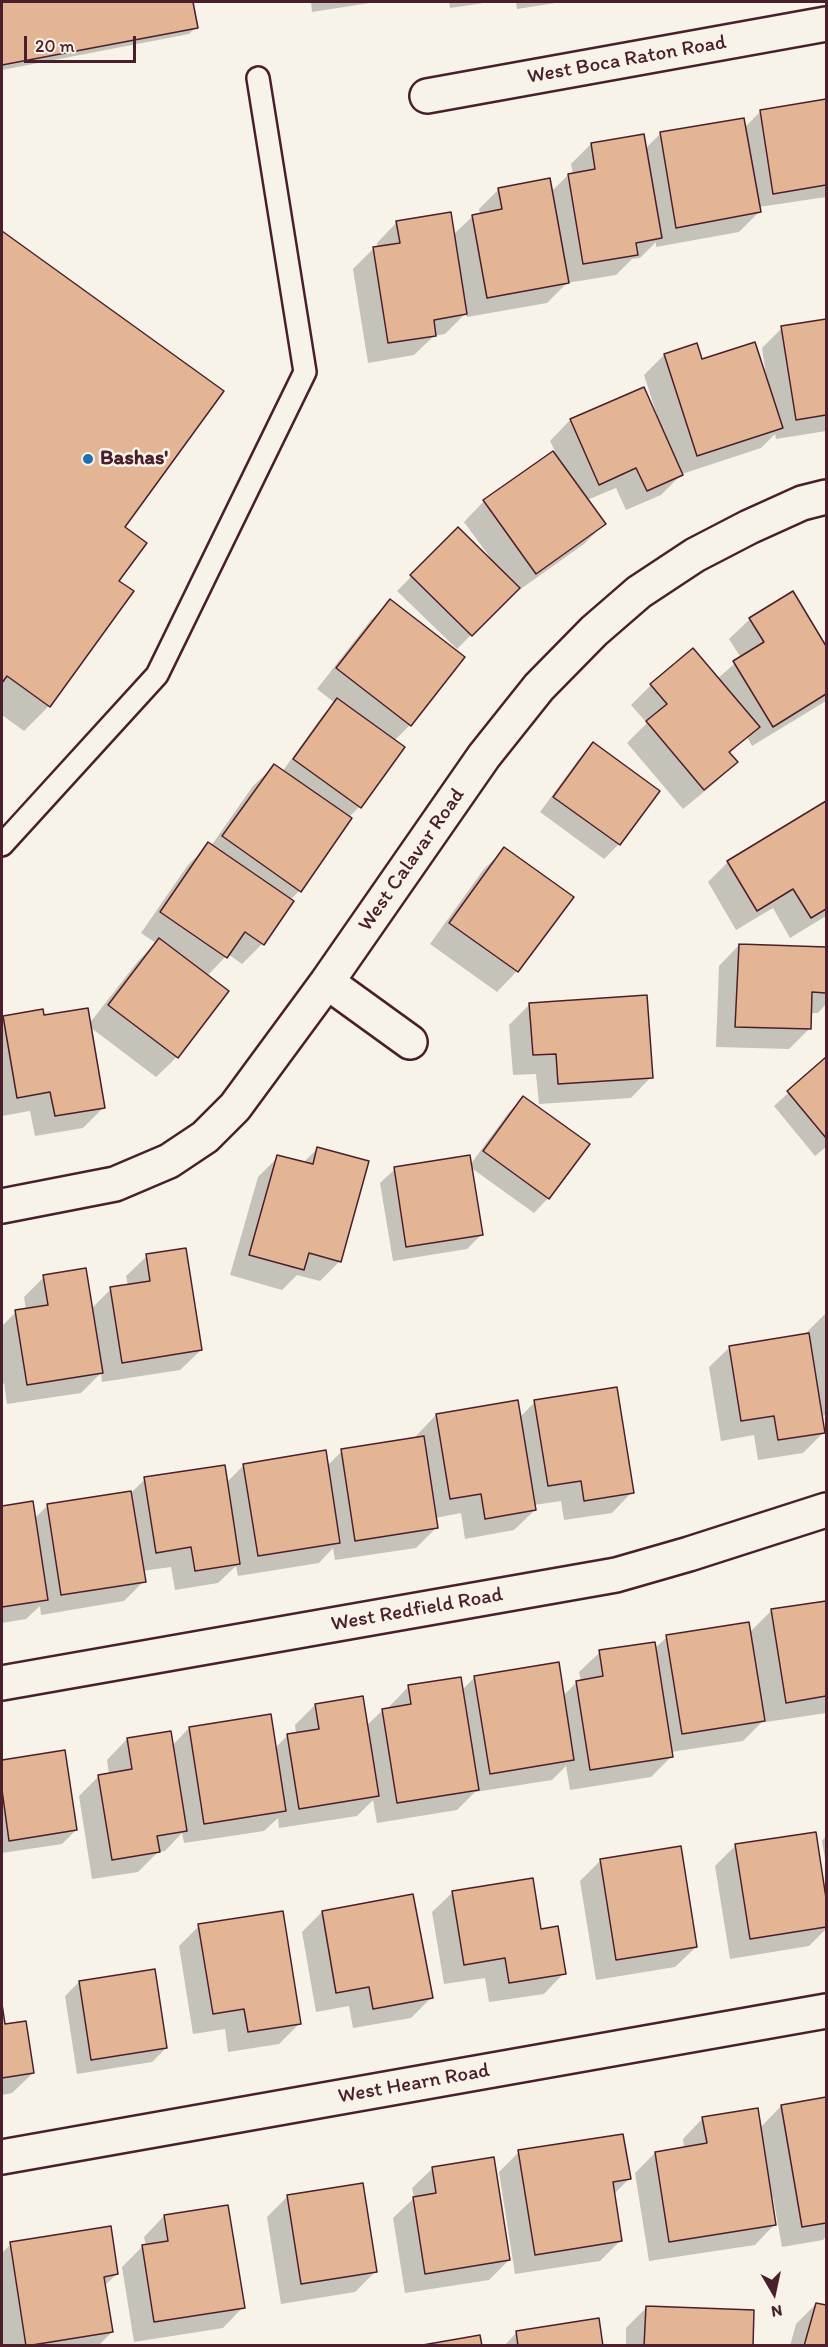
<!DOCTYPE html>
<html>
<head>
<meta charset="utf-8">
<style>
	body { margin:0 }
	#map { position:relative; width:828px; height:2347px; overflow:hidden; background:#f7f3e8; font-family:Itim,sans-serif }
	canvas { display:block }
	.frame { position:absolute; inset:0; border:3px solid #4a1f2b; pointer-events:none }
	.north { position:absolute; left:744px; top:2263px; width:60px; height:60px; -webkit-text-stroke:4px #f7f3e8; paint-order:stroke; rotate:171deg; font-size:16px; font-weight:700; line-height:24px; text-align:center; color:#4a1f2b }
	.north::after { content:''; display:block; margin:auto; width:21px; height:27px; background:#4a1f2b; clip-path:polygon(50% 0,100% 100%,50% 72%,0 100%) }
	.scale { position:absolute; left:24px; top:36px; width:112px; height:27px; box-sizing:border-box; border:3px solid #4a1f2b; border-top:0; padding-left:8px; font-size:18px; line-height:21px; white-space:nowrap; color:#4a1f2b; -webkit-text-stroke:4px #f7f3e8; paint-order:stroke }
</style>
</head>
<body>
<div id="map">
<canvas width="828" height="2347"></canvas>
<div class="frame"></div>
<div class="north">N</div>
<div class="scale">20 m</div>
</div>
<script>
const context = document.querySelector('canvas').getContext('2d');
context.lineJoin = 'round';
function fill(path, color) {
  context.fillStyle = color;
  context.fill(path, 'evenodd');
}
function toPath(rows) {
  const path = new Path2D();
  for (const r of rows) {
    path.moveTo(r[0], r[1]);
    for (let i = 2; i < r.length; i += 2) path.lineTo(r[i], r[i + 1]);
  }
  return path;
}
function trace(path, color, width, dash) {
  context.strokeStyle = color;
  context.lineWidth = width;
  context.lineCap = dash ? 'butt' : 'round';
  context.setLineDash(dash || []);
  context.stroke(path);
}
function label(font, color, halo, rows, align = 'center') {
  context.font = font + ' Itim,sans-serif';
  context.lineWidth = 5;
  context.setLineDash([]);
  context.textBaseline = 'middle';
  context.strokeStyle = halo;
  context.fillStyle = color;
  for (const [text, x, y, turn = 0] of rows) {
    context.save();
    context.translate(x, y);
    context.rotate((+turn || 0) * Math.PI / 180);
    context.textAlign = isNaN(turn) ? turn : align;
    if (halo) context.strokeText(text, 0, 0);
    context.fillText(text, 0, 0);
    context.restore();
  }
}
const shadow = toPath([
	[2,2,192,2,196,27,189,34,2,70],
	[311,2,376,2,312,12],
	[449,2,491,2,450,8],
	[516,2,562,2,517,9],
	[826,101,826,197,759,207,759,212,739,232,656,247,656,242,640,258,632,259,616,275,567,283,547,303,467,317,466,313,445,334,434,336,414,355,368,363,353,269,373,249,378,248,377,243,397,222,453,235,473,216,480,215,479,209,499,189,551,192,568,175,573,174,571,164,591,144,645,149,660,134,745,127,761,111],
	[2,233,222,391,123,528,117,581,49,706,24,731,2,715],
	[826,321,826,431,776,439,775,434,761,448,682,474,661,495,626,510,616,488,587,500,604,524,584,544,515,593,514,592,457,649,397,591,458,529,487,558,489,556,464,522,484,501,555,451,550,441,570,420,643,388,655,416,657,415,644,375,664,355,701,361,764,375,766,375,762,348,782,328],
	[792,593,826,649,826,701,752,746,747,737,729,754,736,762,716,782,683,809,627,743,647,723,631,705,651,685,717,679,741,658,729,639,750,619],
	[390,601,410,725,394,741,359,807,348,818,299,891,290,900,262,944,242,964,228,954,207,976,177,1057,156,1077,90,1027,104,1107,83,1128,35,1136,30,1111,2,1116,2,1019,3,1017,43,1017,89,1024,139,960,156,943,141,933,188,865,209,844,211,846,253,786,274,766,282,772,323,715,335,703,317,689,370,621],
	[594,744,657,791,619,844,604,859,540,812,579,759],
	[826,803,826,916,790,938,773,908,736,930,708,882,728,862],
	[505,849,571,897,517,971,497,992,430,944,484,869],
	[739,945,826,948,826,1004,818,1013,810,1013,809,1029,789,1049,716,1047,719,966],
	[530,1004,651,1077,631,1098,539,1104,536,1074,513,1075,509,1025],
	[826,1059,826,1147,815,1156,774,1106],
	[523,1098,588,1144,548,1198,534,1213,470,1167,481,1235,467,1249,393,1261,380,1183,395,1169,470,1165,509,1112],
	[318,1148,340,1261,320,1281,297,1275,282,1290,230,1275,258,1177,278,1157,303,1163],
	[147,1256,201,1350,180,1370,102,1382,101,1373,81,1393,7,1404,4,1383,2,1385,2,1326,16,1312,26,1310,24,1297,44,1277,91,1309,111,1289,128,1286,126,1276],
	[826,1313,826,1415,821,1416,823,1433,803,1453,758,1460,754,1435,721,1441,709,1367,730,1347,805,1334],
	[517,1402,519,1418,535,1402,632,1492,612,1513,564,1520,561,1501,534,1505,535,1510,514,1530,465,1539,461,1513,435,1518,437,1527,416,1548,335,1560,333,1548,319,1563,238,1576,236,1566,218,1583,175,1590,171,1567,142,1571,144,1581,124,1601,41,1615,40,1606,26,1619,2,1623,2,1507,31,1502,34,1519,48,1505,132,1492,145,1479,226,1483,244,1465,327,1466,342,1451,416,1439,416,1436,436,1415],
	[826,1602,826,1713,766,1722,765,1719,743,1741,671,1752,671,1757,651,1777,570,1790,566,1766,552,1780,475,1792,457,1810,377,1823,373,1800,357,1816,279,1828,278,1818,264,1831,184,1843,182,1833,165,1851,158,1852,138,1872,92,1879,79,1796,99,1776,109,1774,107,1760,127,1739,172,1746,189,1728,275,1748,288,1735,296,1734,295,1725,315,1705,366,1726,383,1710,389,1709,389,1707,409,1686,461,1691,475,1677,563,1696,577,1682,581,1681,579,1672,600,1652,654,1649,667,1637,749,1633,771,1611],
	[63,1751,76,1830,62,1844,2,1853,2,1761],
	[815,1833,826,1908,826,1929,809,1946,730,1959,715,1866,735,1846],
	[826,1836,826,1865,822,1841],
	[601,1860,696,1947,675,1967,596,1980,580,1881],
	[453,1892,540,1930,564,1973,544,1994,489,2002,485,1978,444,1984,432,1912],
	[322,1912,431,1998,411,2018,353,2028,349,2006,316,2012,302,1932],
	[199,1926,299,2024,279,2044,228,2052,225,2029,193,2034,179,1946],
	[79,1982,166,2048,152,2062,77,2074,65,1996],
	[2,2013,4,2026,33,2073,12,2093,2,2095],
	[826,2099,826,2236,823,2240,782,2247,773,2197,771,2198,775,2224,755,2245,649,2261,635,2173,655,2153,684,2148,683,2139,703,2118,760,2128,781,2106],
	[519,2152,629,2179,613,2195,620,2241,600,2261,515,2274,499,2172],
	[433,2168,509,2260,489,2280,405,2293,393,2218,414,2198,412,2188],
	[287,2197,375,2272,355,2292,281,2304,267,2217],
	[164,2216,243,2307,223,2328,134,2342,122,2267,142,2247,146,2246,144,2237],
	[11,2244,117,2274,104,2286,112,2332,98,2346,3,2346,2,2253],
	[816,2304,826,2307,826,2346,790,2346,796,2324],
	[646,2308,751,2346,626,2346,626,2328],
	[517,2332,602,2346,504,2346]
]);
const building = toPath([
	[2,2,193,2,198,28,2,65,2,2],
	[826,99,826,185,773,194,760,110,826,99],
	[744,118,761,212,676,228,660,132,744,118],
	[644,134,662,238,636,243,638,255,583,264,568,174,595,169,591,143,644,134],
	[550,178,569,283,487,298,472,215,502,209,498,188,550,178],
	[451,212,467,314,434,320,436,336,388,343,373,247,400,243,396,221,451,212],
	[2,231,224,391,125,527,147,543,119,581,134,591,50,707,7,676,2,683,2,231],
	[826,319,826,415,796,420,781,326,826,319],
	[755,342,783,428,697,456,664,354,697,343,702,359,755,342],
	[644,387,683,475,647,491,636,468,599,485,570,419,644,387],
	[553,451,606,524,536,574,483,500,553,451],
	[458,527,520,588,472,636,410,575,458,527],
	[793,591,826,646,826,694,773,727,733,661,764,642,749,618,793,591],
	[390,599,465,657,411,726,336,668,390,599],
	[693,648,760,727,729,752,738,762,704,790,646,721,667,704,650,684,693,648],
	[337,698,405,747,361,808,293,759,337,698],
	[593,742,660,791,620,845,553,797,593,742],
	[274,764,352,818,301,892,222,836,274,764],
	[826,801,826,909,811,918,793,889,757,911,727,861,826,801],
	[208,842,294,901,264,945,245,932,227,958,160,912,208,842],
	[504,847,574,897,518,972,449,923,504,847],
	[159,938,229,991,178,1058,108,1005,159,938],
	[739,944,826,947,826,993,812,992,811,1029,735,1027,739,944],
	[647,995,653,1078,558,1084,556,1054,533,1055,529,1003,647,995],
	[88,1008,105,1108,55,1116,50,1092,17,1098,3,1016,43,1009,44,1015,88,1008],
	[826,1057,826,1138,787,1091,826,1057],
	[523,1096,590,1144,549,1199,483,1151,523,1096],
	[317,1147,369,1161,341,1262,309,1253,304,1270,249,1255,277,1155,313,1164,317,1147],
	[470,1155,483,1235,406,1247,394,1167,470,1155],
	[186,1248,202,1350,122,1363,110,1287,150,1281,146,1254,186,1248],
	[86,1268,103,1373,27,1385,15,1310,48,1305,43,1275,86,1268],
	[809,1333,825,1433,778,1440,774,1416,741,1421,729,1346,809,1333],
	[617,1387,634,1493,584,1501,581,1481,548,1486,534,1400,617,1387],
	[518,1400,536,1510,485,1519,481,1494,450,1499,436,1414,518,1400],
	[424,1436,438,1528,355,1541,341,1449,424,1436],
	[326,1450,340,1543,258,1556,243,1464,326,1450],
	[225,1465,240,1564,195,1571,191,1547,156,1553,144,1477,225,1465],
	[131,1491,146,1582,61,1595,47,1504,131,1491],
	[33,1501,48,1600,2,1607,2,1506,33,1501],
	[826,1601,826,1696,786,1703,771,1609,826,1601],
	[749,1622,765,1721,682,1734,666,1635,749,1622],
	[655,1642,673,1757,590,1770,576,1681,603,1676,599,1650,655,1642],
	[559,1662,574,1760,490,1774,474,1676,559,1662],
	[461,1677,479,1790,397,1803,382,1709,411,1704,408,1685,461,1677],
	[363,1696,379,1796,299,1809,287,1734,319,1729,315,1704,363,1696],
	[271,1714,286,1811,204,1824,189,1727,271,1714],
	[171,1731,187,1831,157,1836,160,1852,112,1860,98,1775,132,1769,127,1738,171,1731],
	[65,1750,77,1830,9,1841,2,1790,2,1760,65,1750],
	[816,1832,826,1898,826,1927,750,1939,735,1844,816,1832],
	[681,1846,697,1947,616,1960,600,1859,681,1846],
	[533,1878,541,1929,558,1926,566,1974,509,1983,505,1958,464,1965,452,1891,533,1878],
	[413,1894,433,1998,373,2009,369,1987,336,1993,322,1911,413,1894],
	[283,1911,301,2024,248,2032,244,2009,213,2014,198,1924,283,1911],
	[155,1969,167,2048,91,2060,79,1981,155,1969],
	[2,2004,5,2024,26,2021,34,2073,2,2078,2,2004],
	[826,2097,826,2223,802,2227,781,2105,826,2097],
	[758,2108,776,2225,669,2242,655,2152,707,2143,702,2117,758,2108],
	[623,2134,631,2179,613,2182,622,2241,535,2255,518,2150,623,2134],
	[494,2157,510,2260,425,2274,413,2197,436,2193,432,2167,494,2157],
	[363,2183,377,2272,301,2284,287,2195,363,2183],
	[228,2205,245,2308,154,2322,142,2245,168,2241,164,2215,228,2205],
	[111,2226,118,2274,104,2277,113,2332,26,2346,10,2242,111,2226],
	[816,2303,826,2305,826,2346,804,2346,816,2303],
	[646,2306,754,2310,753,2346,644,2346,646,2306],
	[599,2318,603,2346,518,2346,516,2331,599,2318],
	[480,2335,482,2346,417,2346,480,2335]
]);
const lane = toPath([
	[2,845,157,675,305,372,258,78]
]);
const street = toPath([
	[427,96,826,24],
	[327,982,410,1042],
	[2,1206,115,1184,169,1161,205,1137,235,1107,327,982,484,756,539,687,594,631,639,592,695,555,749,527,802,503,826,497],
	[2,1683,616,1575,689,1554,826,1510],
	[2,2157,826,2011]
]);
const markers = [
	[88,459,6,"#1f6fb2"]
];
const streetNames = [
	["West Boca Raton Road",627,60,-10],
	["West Calavar Road",412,860,-55],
	["West Redfield Road",417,1610,-10],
	["West Hearn Road",414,2084,-10]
];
const poiNames = [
	["Bashas'",100,459]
];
fill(shadow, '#0003');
fill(building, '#e3b594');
trace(building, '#4a1f2b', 1.5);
trace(lane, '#4a1f2b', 26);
trace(street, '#4a1f2b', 38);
trace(lane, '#f7f3e8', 21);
trace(street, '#f7f3e8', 33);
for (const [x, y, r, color] of markers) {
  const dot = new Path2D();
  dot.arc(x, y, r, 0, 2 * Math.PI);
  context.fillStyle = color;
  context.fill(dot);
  trace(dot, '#f7f3e8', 2);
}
label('21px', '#4a1f2b', '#f7f3e8', streetNames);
label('bold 21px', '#4a1f2b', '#f7f3e8', poiNames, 'left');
</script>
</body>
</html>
